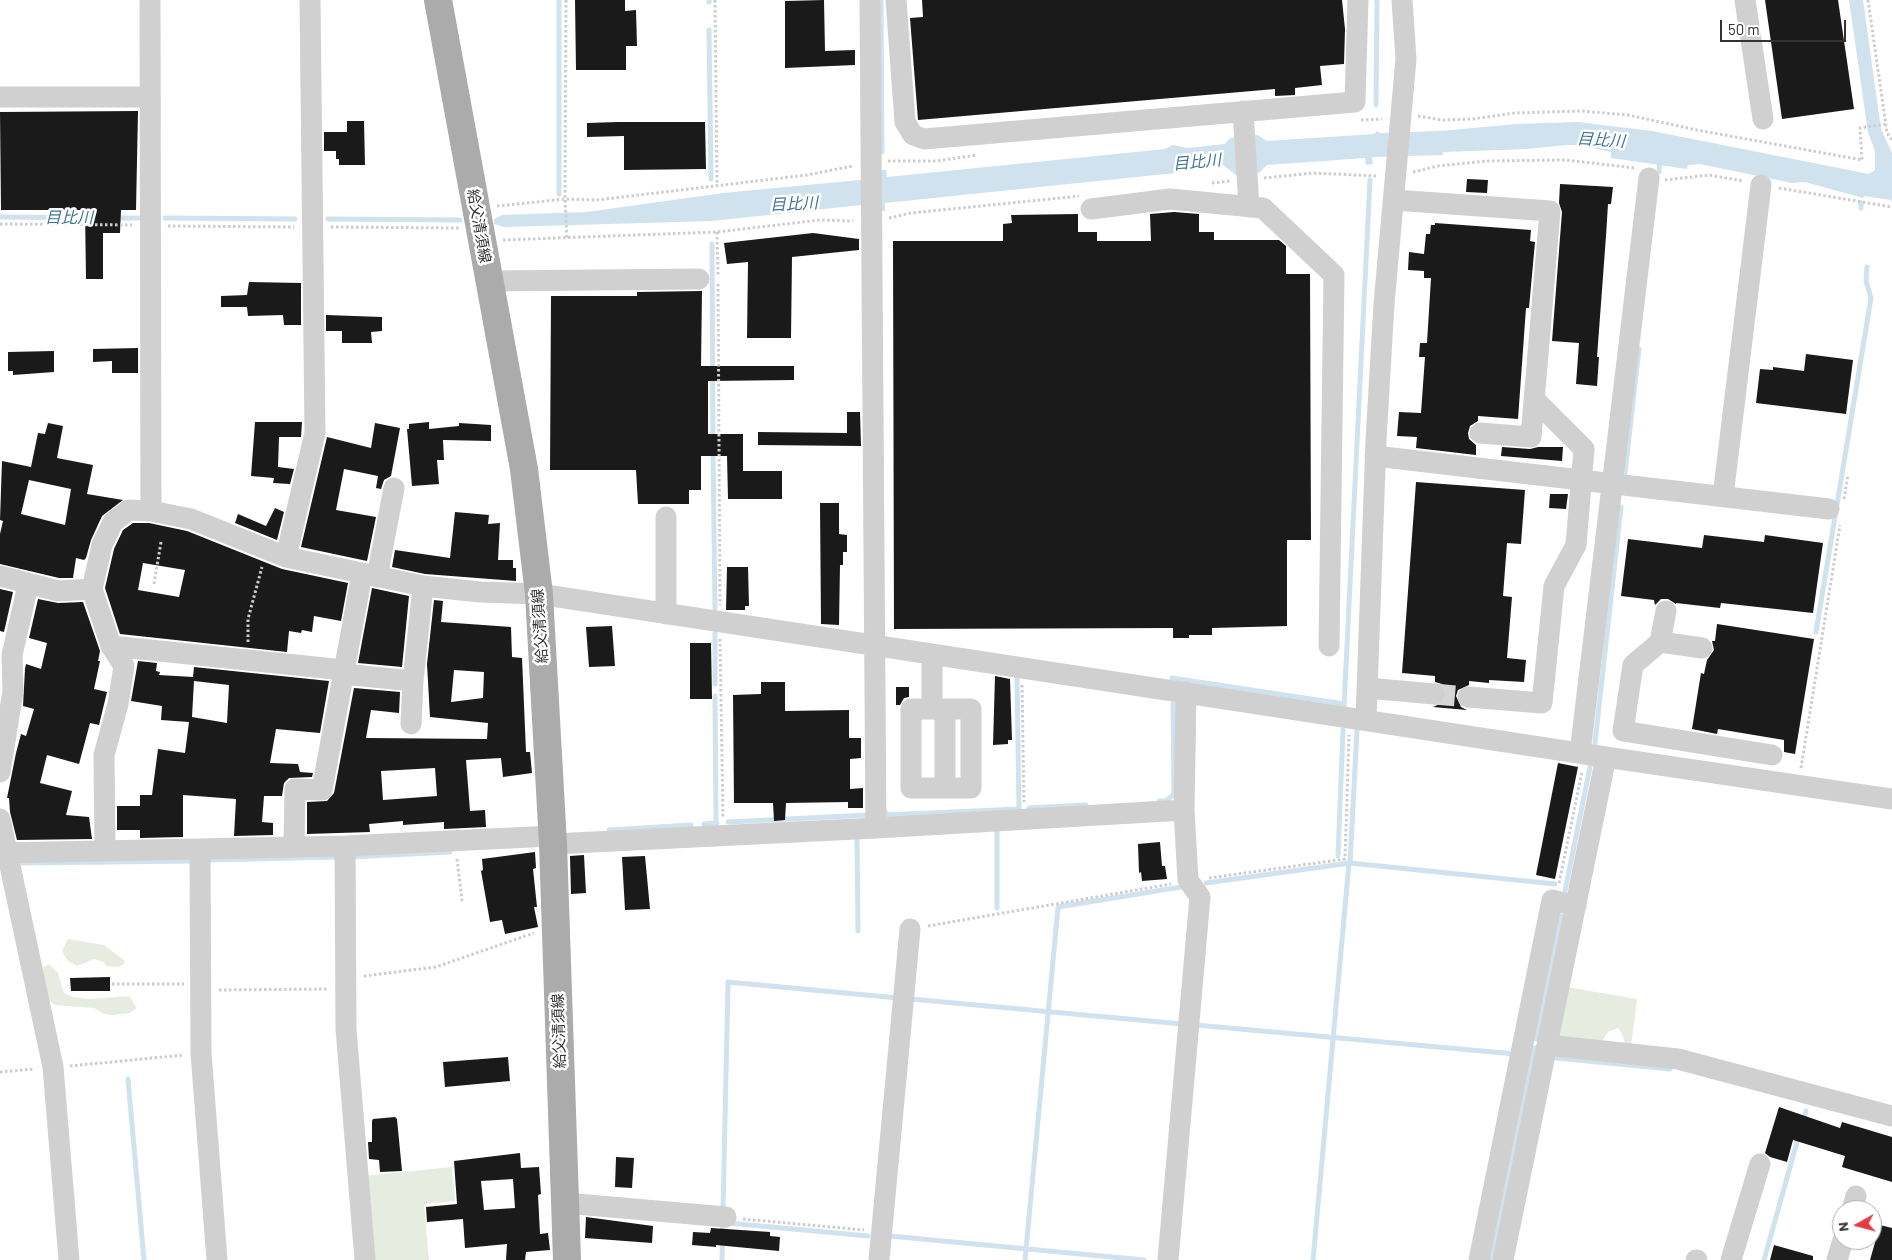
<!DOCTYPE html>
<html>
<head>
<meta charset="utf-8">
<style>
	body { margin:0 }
	#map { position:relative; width:1892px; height:1260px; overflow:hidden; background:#fff; font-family:Barlow,sans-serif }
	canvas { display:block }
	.north { position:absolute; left:1832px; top:1200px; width:50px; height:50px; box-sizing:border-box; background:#fff; border:1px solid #adadad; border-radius:50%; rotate:263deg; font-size:14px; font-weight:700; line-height:20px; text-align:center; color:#333 }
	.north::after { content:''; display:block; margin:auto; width:18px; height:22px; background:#e63946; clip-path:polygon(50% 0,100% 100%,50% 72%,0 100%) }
	.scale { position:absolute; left:1720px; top:20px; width:126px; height:22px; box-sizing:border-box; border:2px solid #333; border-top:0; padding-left:6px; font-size:15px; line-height:18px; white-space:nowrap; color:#333; -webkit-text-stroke:4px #fff; paint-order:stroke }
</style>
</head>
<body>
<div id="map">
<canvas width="1892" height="1260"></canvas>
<div class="north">N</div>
<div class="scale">50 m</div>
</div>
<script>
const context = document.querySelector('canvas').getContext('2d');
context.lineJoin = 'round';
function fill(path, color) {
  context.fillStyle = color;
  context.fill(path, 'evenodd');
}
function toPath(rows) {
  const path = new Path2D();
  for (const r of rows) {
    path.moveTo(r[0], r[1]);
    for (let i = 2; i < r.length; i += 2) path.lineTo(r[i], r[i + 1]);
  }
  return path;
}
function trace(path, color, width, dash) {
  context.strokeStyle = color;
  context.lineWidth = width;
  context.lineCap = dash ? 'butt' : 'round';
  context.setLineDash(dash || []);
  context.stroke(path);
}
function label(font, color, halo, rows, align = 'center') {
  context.font = font + ' Barlow,"Noto Sans JP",sans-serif';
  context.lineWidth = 5;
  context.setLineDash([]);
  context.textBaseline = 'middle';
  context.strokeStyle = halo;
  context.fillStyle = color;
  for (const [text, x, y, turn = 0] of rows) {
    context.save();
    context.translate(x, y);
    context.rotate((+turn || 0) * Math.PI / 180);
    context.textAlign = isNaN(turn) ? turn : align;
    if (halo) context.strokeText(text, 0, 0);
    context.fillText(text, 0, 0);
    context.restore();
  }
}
const green = toPath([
	[68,939,104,945,124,960,124,964,118,967,106,966,104,962,94,959,77,966,67,960,62,951],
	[49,964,58,973,64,993,73,997,90,999,129,996,137,1008,130,1013,112,1015,104,1014,94,1008,55,1005,46,997,41,974,44,967],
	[1567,987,1637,999,1631,1047,1625,1043,1622,1034,1618,1028,1608,1032,1603,1040,1562,1042,1558,1033],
	[452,1167,455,1201,424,1204,429,1260,370,1260,363,1176]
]);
const water = toPath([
	[1849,0,1863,0,1881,129,1892,153,1892,203,1891,200,1864,196,1863,198,1805,182,1792,183,1700,164,1688,165,1687,169,1611,158,1611,152,1580,145,1567,145,1527,149,1443,152,1443,155,1372,157,1373,164,1366,165,1365,158,1267,165,1259,173,1236,175,1223,165,1178,170,1175,173,885,203,885,211,880,211,880,203,712,221,504,227,494,224,494,219,502,215,587,212,723,193,881,178,880,170,886,170,887,177,1165,149,1173,145,1187,148,1225,144,1230,138,1258,135,1267,141,1374,134,1377,131,1380,133,1440,131,1517,124,1578,122,1652,131,1869,174,1875,170,1875,151,1868,132]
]);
const stream = toPath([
	[559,0,559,194],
	[709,0,709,2],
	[881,0,882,152],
	[709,30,711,179],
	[1376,105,1377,0],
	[1659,172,1660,159],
	[1861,208,1861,203],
	[0,217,92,218],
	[115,218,138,218],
	[165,218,295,219],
	[328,219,460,220],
	[712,244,713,439],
	[713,450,715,609],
	[1625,473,1639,349],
	[1816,632,1871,298,1866,281,1867,267],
	[715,633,715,684],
	[1172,678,1344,704],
	[715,696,716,823],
	[1344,706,1370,180],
	[1595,743,1621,507],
	[1159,801,1166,801,1174,794,1173,704],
	[1029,808,1086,805],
	[885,811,885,815,1019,809,1017,677],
	[728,822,869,815],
	[704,824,717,823],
	[609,830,691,825],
	[857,838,858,931],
	[1338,856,1343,730],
	[350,857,450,852],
	[206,860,340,857],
	[21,863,195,861],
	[1350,863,1357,730],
	[1206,883,1350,863,1555,884],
	[1565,891,1591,762],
	[997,908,997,830],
	[911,999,1182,1024],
	[1196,1025,1515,1054],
	[1536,1039,1561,916],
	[1556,1058,1670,1069],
	[128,1079,144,1260],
	[1803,1123,1806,1111],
	[723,1211,728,982,898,998],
	[728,1223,868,1236],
	[890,1236,1144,1260],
	[722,1260,723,1223],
	[1025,1260,1058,907,1181,887],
	[1313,1260,1349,863],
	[1492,1260,1535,1048],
	[1764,1260,1799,1135]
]);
const building = toPath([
	[575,0,625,0,625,11,636,10,637,46,626,46,626,70,576,70],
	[824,0,825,51,855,50,855,65,785,68,785,1],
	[922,0,1342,0,1345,29,1344,64,1320,66,1322,85,1295,88,1295,95,1275,96,1275,89,918,120,910,18,923,17],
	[1765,0,1838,0,1854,109,1782,119],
	[138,111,136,210,121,210,120,233,103,233,103,279,86,279,85,210,1,210,0,112],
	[347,121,364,121,365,165,339,165,339,159,336,159,336,151,324,151,324,132,347,132],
	[618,122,705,122,706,169,624,170,624,136,587,137,587,123],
	[1467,179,1488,180,1487,193,1466,192],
	[1560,184,1613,187,1611,204,1608,204,1606,236,1597,357,1599,357,1597,386,1576,384,1579,343,1552,341,1562,212,1559,203],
	[1174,212,1199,214,1199,232,1214,232,1214,240,1279,240,1286,246,1286,274,1310,274,1311,540,1287,540,1287,626,1212,628,1212,635,1189,635,1189,638,1173,638,1173,628,894,629,893,241,1003,241,1003,224,1012,223,1011,215,1078,214,1078,232,1097,232,1097,241,1151,241,1150,214],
	[1435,223,1531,230,1530,241,1535,242,1529,308,1526,308,1518,419,1478,416,1478,421,1470,426,1468,433,1469,439,1476,445,1476,455,1416,448,1417,437,1397,436,1399,412,1421,413,1425,357,1419,357,1420,343,1427,343,1431,278,1424,278,1424,271,1408,270,1409,252,1424,254,1426,234,1430,234,1431,225,1435,225],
	[813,233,859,239,859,250,792,257,791,338,747,338,748,262,727,264,724,243],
	[249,282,301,283,301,325,284,325,283,315,248,316,247,307,221,307,221,296,247,295],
	[702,291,701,366,794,366,794,380,708,381,708,434,743,434,743,471,782,471,782,499,728,499,727,456,701,456,701,490,689,490,689,504,638,504,636,470,550,470,551,296,637,296,637,292],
	[326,315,382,317,382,331,371,332,372,343,342,343,342,331,326,331],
	[138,348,138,373,112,373,112,361,93,362,93,349],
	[54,351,54,372,13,375,13,371,8,371,8,352],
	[1806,354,1853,360,1846,414,1756,403,1760,369,1773,370,1773,367,1804,371],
	[847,412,860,412,861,446,758,445,758,432,847,433],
	[255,422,302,422,301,437,279,437,278,467,294,469,290,484,273,483,274,478,251,476],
	[429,422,429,429,459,426,459,423,491,425,491,441,443,440,444,460,437,460,439,484,412,486,407,429,409,429,409,424],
	[48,423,63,426,57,458,93,465,87,494,123,500,102,516,91,540,86,558,84,560,76,558,73,578,59,578,0,564,0,534,3,521,0,520,2,461,31,467,38,433,45,434],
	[29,480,71,489,65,525,21,514],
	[375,423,400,428,391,476,384,480,381,489,376,488,378,476,344,469,336,510,376,517,367,561,301,547,327,437,371,448],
	[1502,447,1530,449,1538,447,1563,447,1562,461,1501,456],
	[1416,482,1525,490,1521,544,1507,543,1503,596,1512,597,1507,658,1526,660,1524,682,1489,680,1489,683,1469,681,1469,685,1458,690,1456,696,1461,707,1467,710,1433,707,1444,702,1446,695,1442,684,1435,682,1435,676,1402,673],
	[1550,494,1568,494,1566,509,1549,508],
	[820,503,839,503,839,534,847,535,847,552,843,552,843,565,840,565,839,625,821,624],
	[275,508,284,512,277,540,235,523,238,514,266,526],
	[455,512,489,515,488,524,500,523,498,560,513,560,513,568,516,568,516,581,425,574,392,567,395,550,450,558],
	[133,523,149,523,187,531,282,569,348,583,341,621,314,616,312,632,302,630,301,633,289,631,287,652,120,634,105,588,114,549,123,530],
	[143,563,185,570,179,597,138,590],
	[1704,535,1764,542,1765,535,1823,543,1813,613,1721,603,1720,608,1676,603,1676,604,1668,599,1661,599,1655,605,1654,600,1621,596,1628,539,1702,548],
	[727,567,748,567,749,606,745,606,745,610,726,610],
	[372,588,409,596,402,667,358,663],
	[0,589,13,592,4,632,0,631],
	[38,599,58,603,83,602,100,651,98,661,100,661,94,689,107,692,99,725,90,723,79,764,47,755,40,783,72,791,66,815,89,817,92,839,17,840,10,812,9,798,7,798,16,753,21,734,26,736,34,709,23,706,25,669,26,664,41,669,47,643,29,638],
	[434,600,443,601,441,622,511,627,512,657,522,658,526,752,530,752,532,773,503,777,501,758,466,760,470,811,485,810,486,827,444,829,444,822,403,825,403,821,369,824,370,832,307,834,307,802,327,801,334,793,354,688,400,692,399,713,371,710,366,738,487,739,488,723,430,717,427,664],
	[454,670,484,672,483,698,451,702],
	[435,768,437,796,383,800,381,771],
	[1717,624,1814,639,1795,754,1784,752,1784,740,1718,729,1717,734,1692,729,1701,673,1704,674,1707,660,1714,650,1712,641,1715,641],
	[612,626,615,666,589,667,586,627],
	[690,643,711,643,712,699,690,699],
	[138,661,157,663,156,671,160,672,159,675,193,677,194,667,329,681,320,733,276,729,270,763,298,764,300,772,313,773,312,777,289,778,284,783,282,796,264,796,262,822,273,823,273,835,234,836,236,799,183,795,183,837,140,838,140,830,117,830,117,806,140,806,140,795,152,795,158,749,185,753,189,722,161,720,162,706,131,701],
	[194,681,229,685,227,723,192,717],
	[995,676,1010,679,1012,740,1008,740,1008,744,993,745],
	[761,682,785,682,785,711,849,710,849,738,861,738,861,758,850,759,850,789,863,788,863,808,848,808,848,802,786,803,785,820,774,821,773,803,734,803,733,695,761,694],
	[896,687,909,687,909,697,904,698,900,705,896,705],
	[1558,763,1578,767,1555,879,1536,875],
	[1160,842,1162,866,1165,866,1167,879,1142,881,1141,872,1139,873,1138,844],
	[535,852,536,868,533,869,537,907,534,907,538,927,505,934,502,920,490,922,481,871,483,870,482,859],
	[584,855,586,893,571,894,570,856],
	[645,856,650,909,625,910,622,857],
	[110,977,110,991,71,991,70,978],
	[508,1057,510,1081,445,1087,443,1062],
	[1779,1107,1840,1128,1842,1122,1892,1137,1892,1182,1842,1167,1845,1156,1793,1140,1787,1162,1770,1157,1765,1153],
	[395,1117,397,1119,402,1171,380,1172,379,1160,369,1159,368,1142,372,1142,372,1121,373,1119],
	[520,1153,521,1168,539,1167,541,1194,538,1195,540,1234,548,1233,550,1250,526,1252,525,1260,506,1260,507,1244,465,1248,463,1219,427,1222,426,1207,457,1204,454,1161],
	[513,1179,515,1208,484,1210,481,1181],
	[616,1157,634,1158,632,1188,615,1187],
	[586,1217,653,1226,652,1243,585,1238],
	[1880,1225,1892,1228,1892,1260,1870,1260],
	[711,1228,770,1232,770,1236,780,1237,779,1251,716,1245,716,1247,692,1245,693,1232,710,1233],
	[1774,1245,1813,1256,1813,1260,1770,1260]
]);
const minorTunnel = toPath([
	[1434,694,1468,697]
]);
const path = toPath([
	[566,0,565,199,567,238],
	[715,0,717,186],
	[1868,0,1887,133,1892,140],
	[1418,116,1442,120,1472,119,1515,113,1581,111,1628,115,1697,130,1862,160,1860,128,1885,124],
	[1361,120,1382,119],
	[888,161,936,161,977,155],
	[1413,172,1438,166,1488,161,1566,160,1635,168],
	[1264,178,1313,173,1377,176],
	[1665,180,1709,175,1743,181],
	[1212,183,1230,181],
	[1779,188,1892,207],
	[497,206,565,199,597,200,807,175,853,166],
	[889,218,911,213,1079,196],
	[0,224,132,225],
	[168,226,294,227],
	[331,227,459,228],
	[717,232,718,275],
	[503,240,717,232,820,220,853,221],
	[718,284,720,605],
	[1844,499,1848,475],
	[154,584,161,542],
	[720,639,723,817],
	[248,642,248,619,262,567],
	[1022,685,1024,802],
	[1801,768,1840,525],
	[457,859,462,901],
	[1209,878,1345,859,1349,735],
	[1559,883,1582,772],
	[928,926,1171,884],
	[364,976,436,967,534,933],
	[112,984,184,984],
	[219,990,328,989],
	[70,1066,184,1055],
	[0,1072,34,1069],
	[743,1219,864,1230]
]);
const minor = toPath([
	[150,0,151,511],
	[870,0,876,828],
	[896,0,905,122,913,135,924,139,1355,102,1358,0],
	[1745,0,1763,119],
	[0,97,150,97],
	[1243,111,1249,207],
	[1394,200,1550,211,1531,437,1480,433],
	[1091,209,1170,199,1263,208,1334,275,1329,646],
	[489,281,699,279],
	[1375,456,1829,509],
	[1723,496,1761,185],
	[666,517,666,614],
	[286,557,315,433,310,0],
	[0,576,58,591,92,589,102,545,113,522,129,510,151,511,191,519,286,557,423,586,480,592,539,594,1585,754,1892,799],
	[377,577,394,488],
	[92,589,111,646,124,666,118,704,104,755,105,851],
	[1660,642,1666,611],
	[111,646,344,670],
	[1702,648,1660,642,1633,665,1623,731,1772,755],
	[343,674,413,681,423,586],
	[1367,688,1434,694],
	[1468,697,1542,703,1554,586,1576,545,1584,449,1534,399],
	[911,709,971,709,971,788,911,788,911,709],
	[932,709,932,654],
	[1366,719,1376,440,1384,304,1406,59,1402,0],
	[411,724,413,681],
	[1580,753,1649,178],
	[0,772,13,691,12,655,28,585],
	[945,788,945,709],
	[0,819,53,1067,69,1260],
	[553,844,876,828,1184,810],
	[345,846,346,1029,365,1260],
	[294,847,295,789,322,790,362,574],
	[200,849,201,1053,217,1260],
	[0,853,345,846,552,836],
	[1547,1045,1678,1059,1892,1116],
	[565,1203,726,1217],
	[1852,1210,1856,1196],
	[879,1260,910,929],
	[1168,1260,1200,897,1188,880,1184,810,1186,692],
	[1479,1260,1552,900,1576,906],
	[1503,1260,1606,757],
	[1696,1260,1697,1260],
	[1731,1260,1760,1164],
	[1837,1260,1843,1240]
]);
const major = toPath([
	[438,0,524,469,539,594,553,844,567,1260]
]);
const streetNames = [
	["給父清須線",479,226,80],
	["給父清須線",540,626,-94],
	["給父清須線",559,1031,-92]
];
const waterNames = [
	["目比川",1601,140,4],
	["目比川",1197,162,-5],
	["目比川",794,204,-3],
	["目比川",69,218]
];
fill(green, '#e6ecdf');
fill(water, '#cfe2ee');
trace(stream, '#cfe2ee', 5);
fill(building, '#1a1a1a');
trace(minorTunnel, '#d6d6d6', 21, [21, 11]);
trace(path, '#cdcdcd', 3, [2.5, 2.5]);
trace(minor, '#d0d0d0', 21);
trace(major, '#ababab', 28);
label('15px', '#333', '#fff', streetNames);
label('italic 16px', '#3f7597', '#fff', waterNames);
</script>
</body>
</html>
